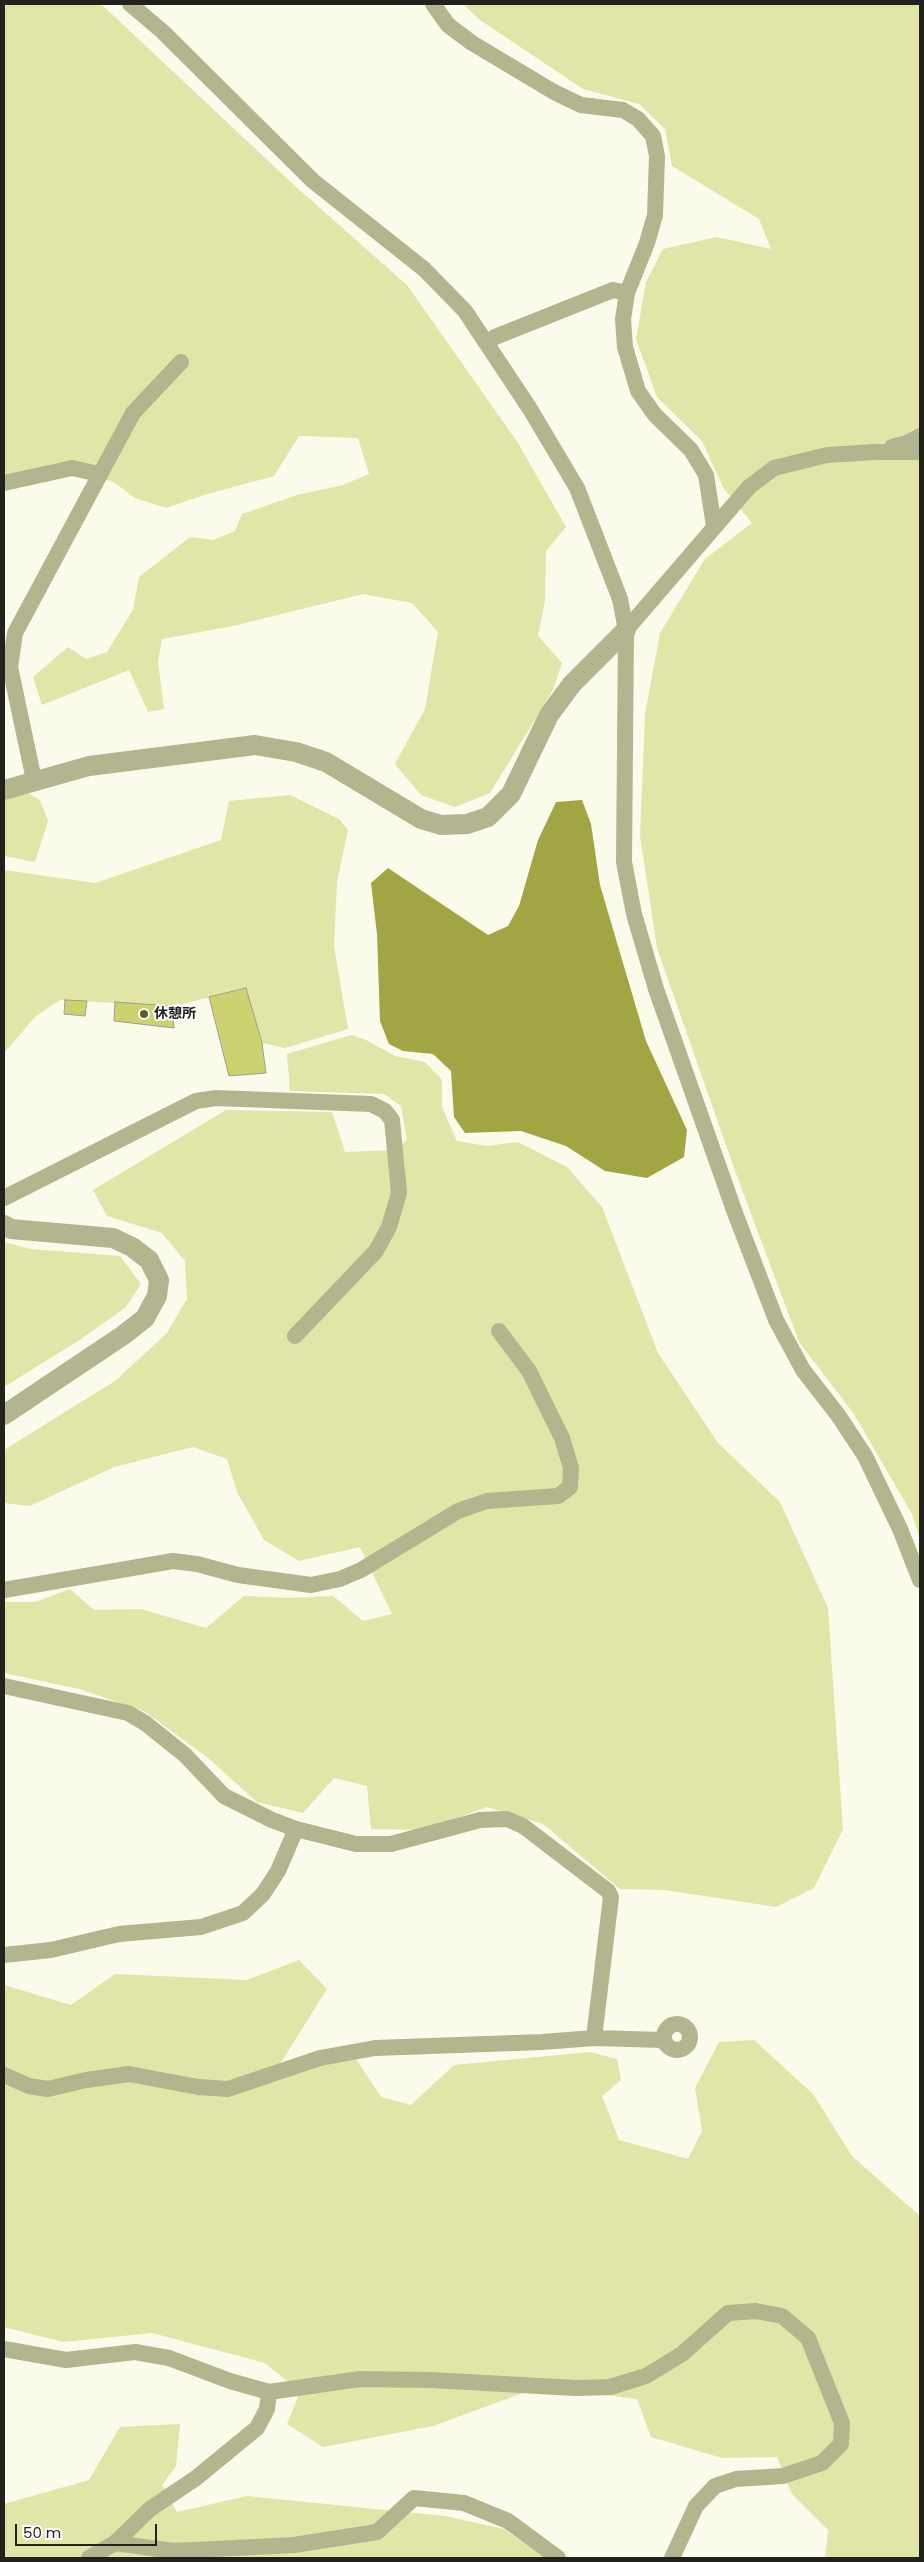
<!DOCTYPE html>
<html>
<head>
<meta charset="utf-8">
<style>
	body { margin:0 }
	#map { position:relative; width:924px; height:2562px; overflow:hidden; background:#fafbea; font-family:Poppins,sans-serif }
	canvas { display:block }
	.frame { position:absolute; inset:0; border:5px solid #21221b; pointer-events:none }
	.scale { position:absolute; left:15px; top:2524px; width:142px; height:22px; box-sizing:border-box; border:2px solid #21221b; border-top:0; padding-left:6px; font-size:15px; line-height:18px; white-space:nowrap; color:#21221b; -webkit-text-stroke:4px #fff; paint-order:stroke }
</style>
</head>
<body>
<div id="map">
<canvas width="924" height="2562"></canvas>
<div class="frame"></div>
<div class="scale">50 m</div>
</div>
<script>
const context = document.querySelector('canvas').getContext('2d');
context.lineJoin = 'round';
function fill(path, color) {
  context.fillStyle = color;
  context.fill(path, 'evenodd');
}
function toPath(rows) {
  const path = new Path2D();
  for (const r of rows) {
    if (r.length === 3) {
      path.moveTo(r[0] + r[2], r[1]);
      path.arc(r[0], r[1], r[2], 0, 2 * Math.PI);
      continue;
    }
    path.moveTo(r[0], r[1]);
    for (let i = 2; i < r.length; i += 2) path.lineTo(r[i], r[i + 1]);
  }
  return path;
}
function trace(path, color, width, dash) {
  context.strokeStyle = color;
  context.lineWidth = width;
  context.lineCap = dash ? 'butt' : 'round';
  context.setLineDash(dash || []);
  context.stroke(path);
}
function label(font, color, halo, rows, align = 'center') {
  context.font = font + ' Poppins,"Noto Sans JP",sans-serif';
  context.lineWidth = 4;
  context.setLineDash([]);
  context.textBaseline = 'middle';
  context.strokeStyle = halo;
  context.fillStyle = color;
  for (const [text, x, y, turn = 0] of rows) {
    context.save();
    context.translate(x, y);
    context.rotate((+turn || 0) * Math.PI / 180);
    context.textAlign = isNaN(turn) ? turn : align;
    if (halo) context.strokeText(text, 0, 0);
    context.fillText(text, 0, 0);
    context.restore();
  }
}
const green = toPath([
	[4,4,101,4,295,186,407,285,518,443,566,527,546,551,545,601,538,636,562,663,553,690,490,793,455,807,421,795,395,764,425,709,438,632,412,603,363,594,233,626,162,639,158,662,164,709,148,712,129,670,42,705,33,677,68,647,86,659,107,652,133,610,139,577,190,537,213,540,235,531,242,514,297,495,343,485,369,474,358,438,299,436,274,476,204,495,166,508,135,498,115,483,60,462,12,475,4,485],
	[463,4,920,4,920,1539,912,1514,854,1414,799,1342,734,1168,657,948,640,836,645,714,660,633,705,559,752,523,724,489,702,441,657,397,636,339,646,282,663,249,717,237,771,249,759,219,672,166,665,129,639,104,583,89,480,20],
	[4,779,40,800,48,821,35,862,4,856],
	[290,795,339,819,348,830,337,882,334,946,348,1029,285,1048,262,1043,246,988,175,1006,60,1000,36,1016,4,1053,4,870,95,883,221,840,229,801],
	[351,1035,366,1040,395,1056,425,1062,442,1080,442,1107,457,1141,487,1146,518,1142,567,1167,602,1207,658,1353,718,1443,780,1502,828,1608,843,1829,814,1888,776,1907,665,1890,620,1889,543,1824,487,1807,423,1830,371,1829,367,1786,334,1778,303,1813,257,1802,208,1758,144,1711,79,1689,4,1673,4,1602,35,1602,70,1589,94,1610,141,1609,206,1628,244,1596,291,1598,333,1596,363,1621,392,1614,360,1547,299,1561,264,1540,237,1492,227,1459,193,1447,114,1467,30,1506,4,1503,4,1450,115,1381,167,1333,187,1299,185,1261,162,1233,107,1216,93,1190,226,1110,332,1112,345,1152,394,1150,407,1140,401,1106,384,1094,290,1091,287,1054],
	[4,1242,30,1249,120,1256,141,1284,125,1308,78,1341,4,1387],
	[299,1960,327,1989,270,2080,314,2066,356,2059,381,2097,411,2105,454,2065,590,2052,617,2059,621,2080,602,2096,619,2140,688,2159,702,2131,695,2088,719,2042,754,2040,813,2094,852,2156,920,2216,920,2558,825,2558,828,2530,792,2494,777,2457,722,2458,651,2437,637,2399,605,2395,523,2393,433,2426,323,2447,287,2424,300,2392,265,2363,152,2333,63,2342,4,2327,4,1985,71,2005,115,1974,247,1980],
	[180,2424,176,2466,162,2485,177,2512,247,2496,445,2516,504,2529,545,2558,4,2558,4,2504,89,2480,120,2427]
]);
const water = toPath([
	[582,800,591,824,600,885,646,1041,687,1130,684,1157,647,1178,605,1171,566,1146,521,1131,465,1133,454,1117,451,1071,433,1054,403,1051,389,1044,380,1021,377,934,371,883,388,868,488,935,508,926,519,906,538,840,556,802]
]);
const building = toPath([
	[246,988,262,1043,266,1073,229,1076,209,997,246,988],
	[65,1000,87,1001,85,1016,64,1014,65,1000],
	[115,1002,172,1006,174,1028,114,1021,115,1002]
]);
const minor = toPath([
	[130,4,162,31,313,181,424,269,465,311,530,409,577,488,620,599,626,630,624,862,634,914,656,989,735,1213,776,1320,803,1370,838,1415,865,1456,900,1529,920,1580],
	[433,4,448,25,472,43,554,92,581,105,623,110,638,119,653,136,657,156,655,215,647,243,627,293,623,319,625,347,638,391,655,415,691,450,706,475,714,526],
	[486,343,495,337,613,290,627,293],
	[892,447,907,443,920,436],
	[4,483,72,468,99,474],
	[626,630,749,487,774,468,827,455,875,452,920,452],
	[34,780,10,667,15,633,133,413,181,362],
	[4,1198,196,1101,216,1098,371,1104,385,1111,392,1120,399,1193,389,1227,376,1251,295,1336],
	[4,1590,173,1561,197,1564,238,1575,311,1585,340,1579,361,1570,458,1511,487,1501,558,1496,570,1487,571,1468,562,1438,529,1371,499,1331],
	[4,1686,128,1713,145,1723,185,1755,224,1796,272,1820,296,1829,356,1844,391,1844,480,1820,507,1819,523,1826,608,1891,611,1897,594,2038],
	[4,1955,51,1950,119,1934,201,1927,243,1913,263,1894,278,1871,296,1829],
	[677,2037,13],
	[4,2075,29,2086,48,2089,86,2080,129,2074,198,2087,228,2089,320,2058,375,2048,542,2042,594,2038,663,2040],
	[4,2349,66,2360,135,2352,169,2358,230,2381,269,2392,360,2379,431,2380,576,2388,610,2387,646,2376,682,2354,728,2313,756,2311,782,2316,808,2338,842,2423,841,2444,822,2463,783,2476,736,2479,715,2486,696,2506,672,2558],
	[115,2543,173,2551,294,2545,377,2532,414,2498,464,2503,508,2521,558,2558],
	[89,2558,115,2543,150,2509,196,2478,257,2428,267,2409,269,2392]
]);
const tertiary = toPath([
	[4,790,89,766,255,745,296,752,326,762,421,819,441,825,467,824,488,817,511,794,549,715,572,684,626,630],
	[4,1225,11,1229,113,1238,132,1247,149,1260,159,1280,157,1296,145,1318,122,1336,4,1415]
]);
const markers = [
	[144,1014,5,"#5d602d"]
];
const poiNames = [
	["休憩所",154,1014]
];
fill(green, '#e1e5a8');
fill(water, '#a2a543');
fill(building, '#cdd270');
trace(building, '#9e9f8f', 1);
trace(minor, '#b2b58d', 16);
trace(tertiary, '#b2b58d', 20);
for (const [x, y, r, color] of markers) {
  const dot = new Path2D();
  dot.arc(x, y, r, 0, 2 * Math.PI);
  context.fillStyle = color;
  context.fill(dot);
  trace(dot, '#fff', 2);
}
label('bold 14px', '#21221b', '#fff', poiNames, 'left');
</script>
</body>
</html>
